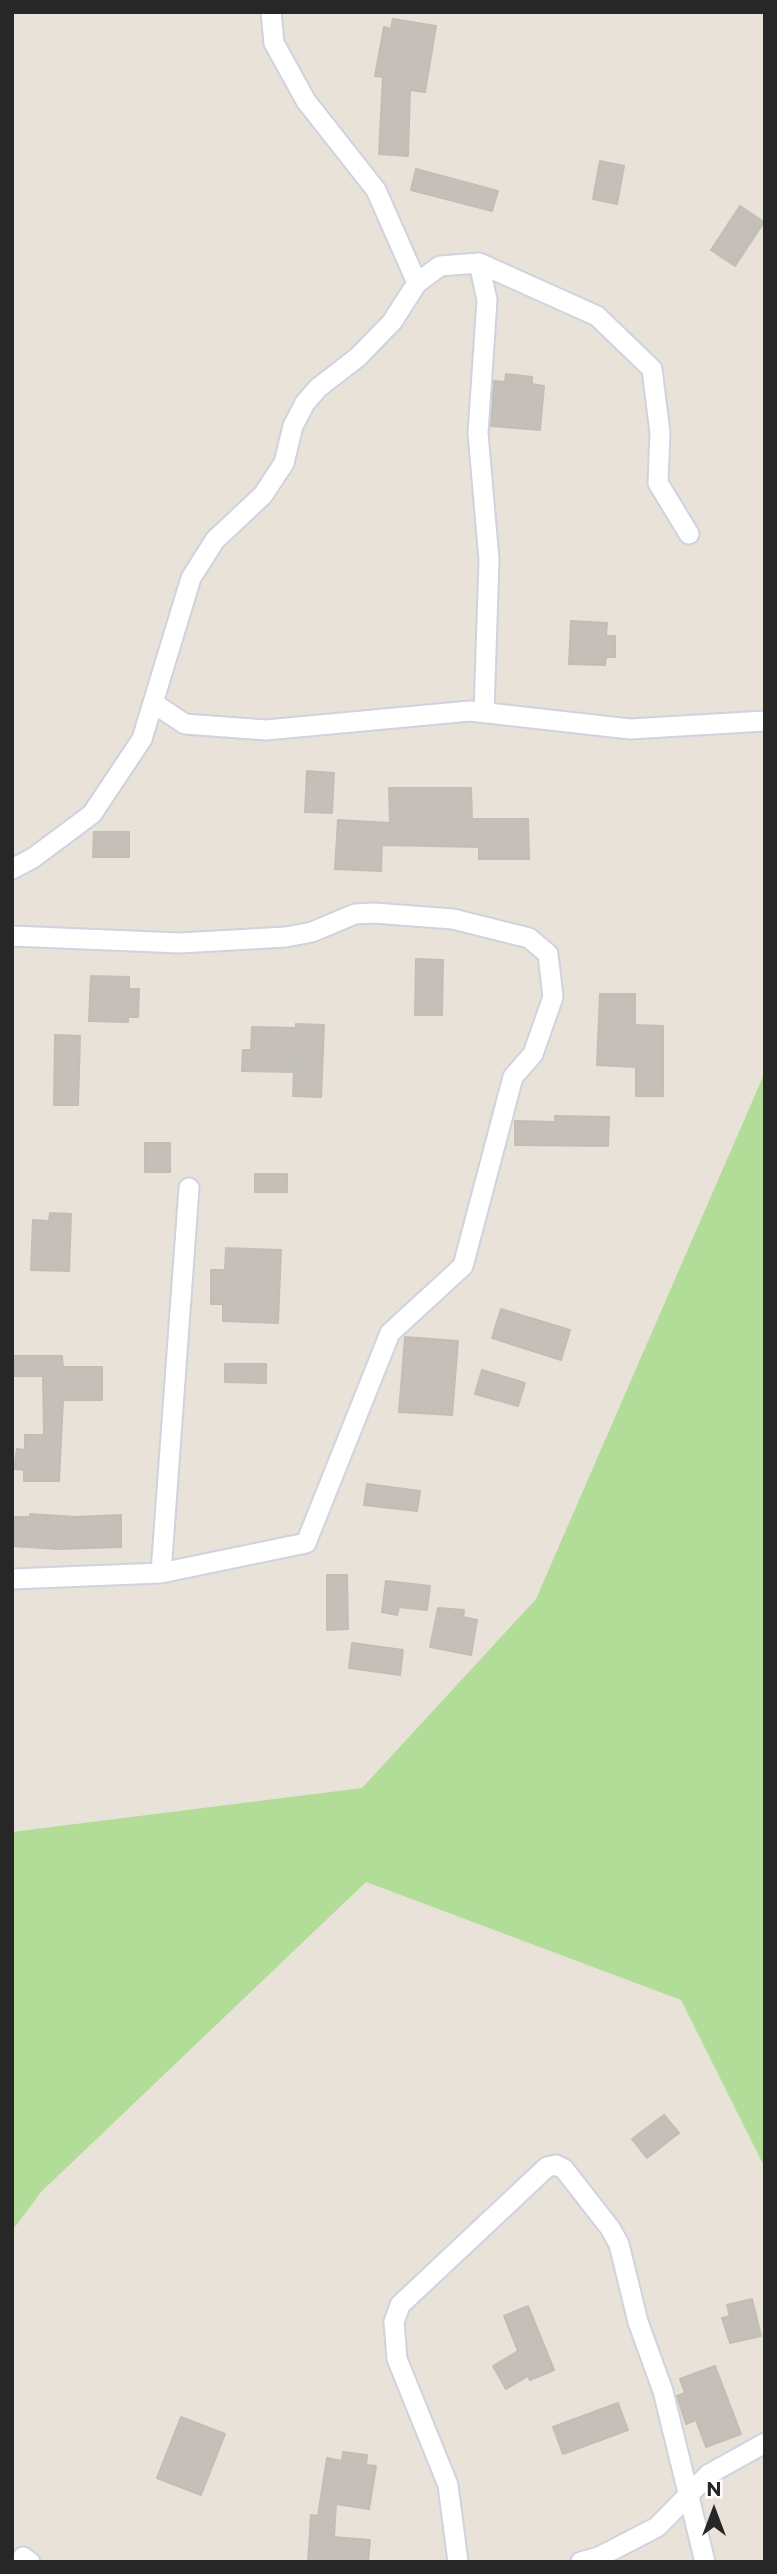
<!DOCTYPE html>
<html>
<head>
<meta charset="utf-8">
<style>
	body { margin:0 }
	#map { position:relative; width:777px; height:2574px; overflow:hidden; background:#e9e2d9; font-family:Montserrat,sans-serif }
	canvas { display:block }
	.frame { position:absolute; inset:0; border:14px solid #272727; pointer-events:none }
	.north { position:absolute; left:679px; top:2476px; width:70px; height:70px; -webkit-text-stroke:5px #fff; paint-order:stroke; rotate:0deg; font-size:19px; font-weight:700; line-height:28px; text-align:center; color:#272727 }
	.north::after { content:''; display:block; margin:auto; width:24px; height:32px; background:#272727; clip-path:polygon(50% 0,100% 100%,50% 72%,0 100%) }
</style>
</head>
<body>
<div id="map">
<canvas width="777" height="2574"></canvas>
<div class="frame"></div>
<div class="north">N</div>
</div>
<script>
const context = document.querySelector('canvas').getContext('2d');
context.lineJoin = 'round';
function fill(path, color) {
  context.fillStyle = color;
  context.fill(path, 'evenodd');
}
function toPath(rows) {
  const path = new Path2D();
  for (const r of rows) {
    path.moveTo(r[0], r[1]);
    for (let i = 2; i < r.length; i += 2) path.lineTo(r[i], r[i + 1]);
  }
  return path;
}
function trace(path, color, width, dash) {
  context.strokeStyle = color;
  context.lineWidth = width;
  context.lineCap = dash ? 'butt' : 'round';
  context.setLineDash(dash || []);
  context.stroke(path);
}
const green = toPath([
	[765,1072,765,2168,681,2000,366,1882,41,2192,12,2231,12,1832,362,1788,536,1599]
]);
const building = toPath([
	[393,19,436,26,425,92,410,90,408,156,379,154,383,77,375,76,384,27,391,29,393,19],
	[600,161,624,166,617,204,593,199,600,161],
	[416,169,498,191,492,211,411,190,416,169],
	[740,206,764,222,735,266,711,250,740,206],
	[506,374,532,377,532,384,544,386,540,430,491,426,494,381,505,382,506,374],
	[571,621,607,623,606,636,615,636,615,657,606,657,605,665,569,664,571,621],
	[307,771,334,773,332,813,305,812,307,771],
	[389,788,471,788,472,819,528,819,529,859,479,859,479,847,382,845,381,871,335,869,338,820,390,823,389,788],
	[94,832,129,832,129,857,93,857,94,832],
	[416,959,443,960,442,1015,415,1015,416,959],
	[91,976,129,977,129,989,139,989,138,1017,128,1017,128,1022,89,1021,91,976],
	[600,994,635,994,635,1025,663,1026,663,1096,636,1096,636,1067,597,1065,600,994],
	[296,1024,324,1025,321,1097,293,1096,294,1072,242,1071,243,1050,251,1050,252,1027,296,1028,296,1024],
	[55,1035,80,1036,78,1105,54,1105,55,1035],
	[555,1116,609,1117,608,1146,515,1145,515,1121,555,1122,555,1116],
	[145,1143,170,1143,170,1172,145,1172,145,1143],
	[255,1174,287,1174,287,1192,255,1192,255,1174],
	[50,1213,71,1214,69,1271,31,1270,33,1220,49,1221,50,1213],
	[226,1248,281,1250,278,1323,223,1321,223,1304,211,1304,211,1270,225,1270,226,1248],
	[501,1309,570,1330,561,1360,492,1338,501,1309],
	[405,1337,458,1341,452,1415,399,1412,405,1337],
	[12,1356,62,1356,63,1367,102,1367,102,1400,63,1400,59,1481,24,1481,24,1470,14,1469,17,1449,25,1450,25,1435,44,1435,43,1376,12,1376,12,1356],
	[225,1364,266,1364,266,1383,225,1382,225,1364],
	[482,1370,525,1383,518,1406,475,1394,482,1370],
	[367,1484,420,1491,417,1511,364,1505,367,1484],
	[30,1514,76,1517,121,1515,121,1547,58,1549,12,1546,12,1517,30,1517,30,1514],
	[327,1575,347,1575,348,1629,327,1630,327,1575],
	[386,1581,430,1586,427,1610,399,1607,397,1615,382,1612,386,1581],
	[438,1608,464,1610,463,1617,477,1620,471,1655,430,1647,438,1608],
	[352,1643,403,1650,400,1675,349,1668,352,1643],
	[664,2115,679,2133,647,2158,632,2139,664,2115],
	[752,2299,761,2336,730,2343,722,2318,730,2316,727,2305,752,2299],
	[528,2306,554,2370,530,2380,528,2376,506,2389,493,2366,518,2351,504,2316,528,2306],
	[715,2366,741,2434,706,2447,696,2420,686,2424,677,2396,685,2393,680,2379,715,2366],
	[618,2403,628,2430,563,2454,553,2427,618,2403],
	[181,2417,225,2434,201,2495,157,2478,181,2417],
	[343,2452,367,2455,366,2465,376,2466,369,2509,336,2504,334,2537,370,2540,368,2562,308,2562,311,2515,318,2516,327,2458,342,2461,343,2452]
]);
const street = toPath([
	[271,12,274,43,306,101,376,190,417,283],
	[479,263,487,300,478,433,489,560,484,713],
	[153,703,185,724,266,730,470,711,630,729,765,721],
	[12,869,33,858,92,814,142,739,191,578,215,540,263,495,284,463,293,426,305,403,318,388,358,357,392,322,417,283,440,266,479,263,597,316,652,369,660,433,658,483,689,534],
	[12,936,180,943,286,937,312,932,355,914,374,913,453,919,529,938,548,954,553,997,533,1054,513,1077,463,1266,390,1333,306,1543,161,1573,12,1579],
	[161,1573,189,1188],
	[23,2557,30,2562],
	[458,2562,448,2485,397,2359,394,2322,400,2305,547,2167,556,2165,564,2169,610,2228,619,2244,638,2322,663,2391,705,2562],
	[581,2562,599,2557,657,2527,709,2474,765,2443]
]);
fill(green, '#b1dd98');
fill(building, '#c4bfb9');
trace(building, '#c4bdb3', 2);
trace(street, '#cfd2df', 23);
trace(street, '#fff', 19);
</script>
</body>
</html>
